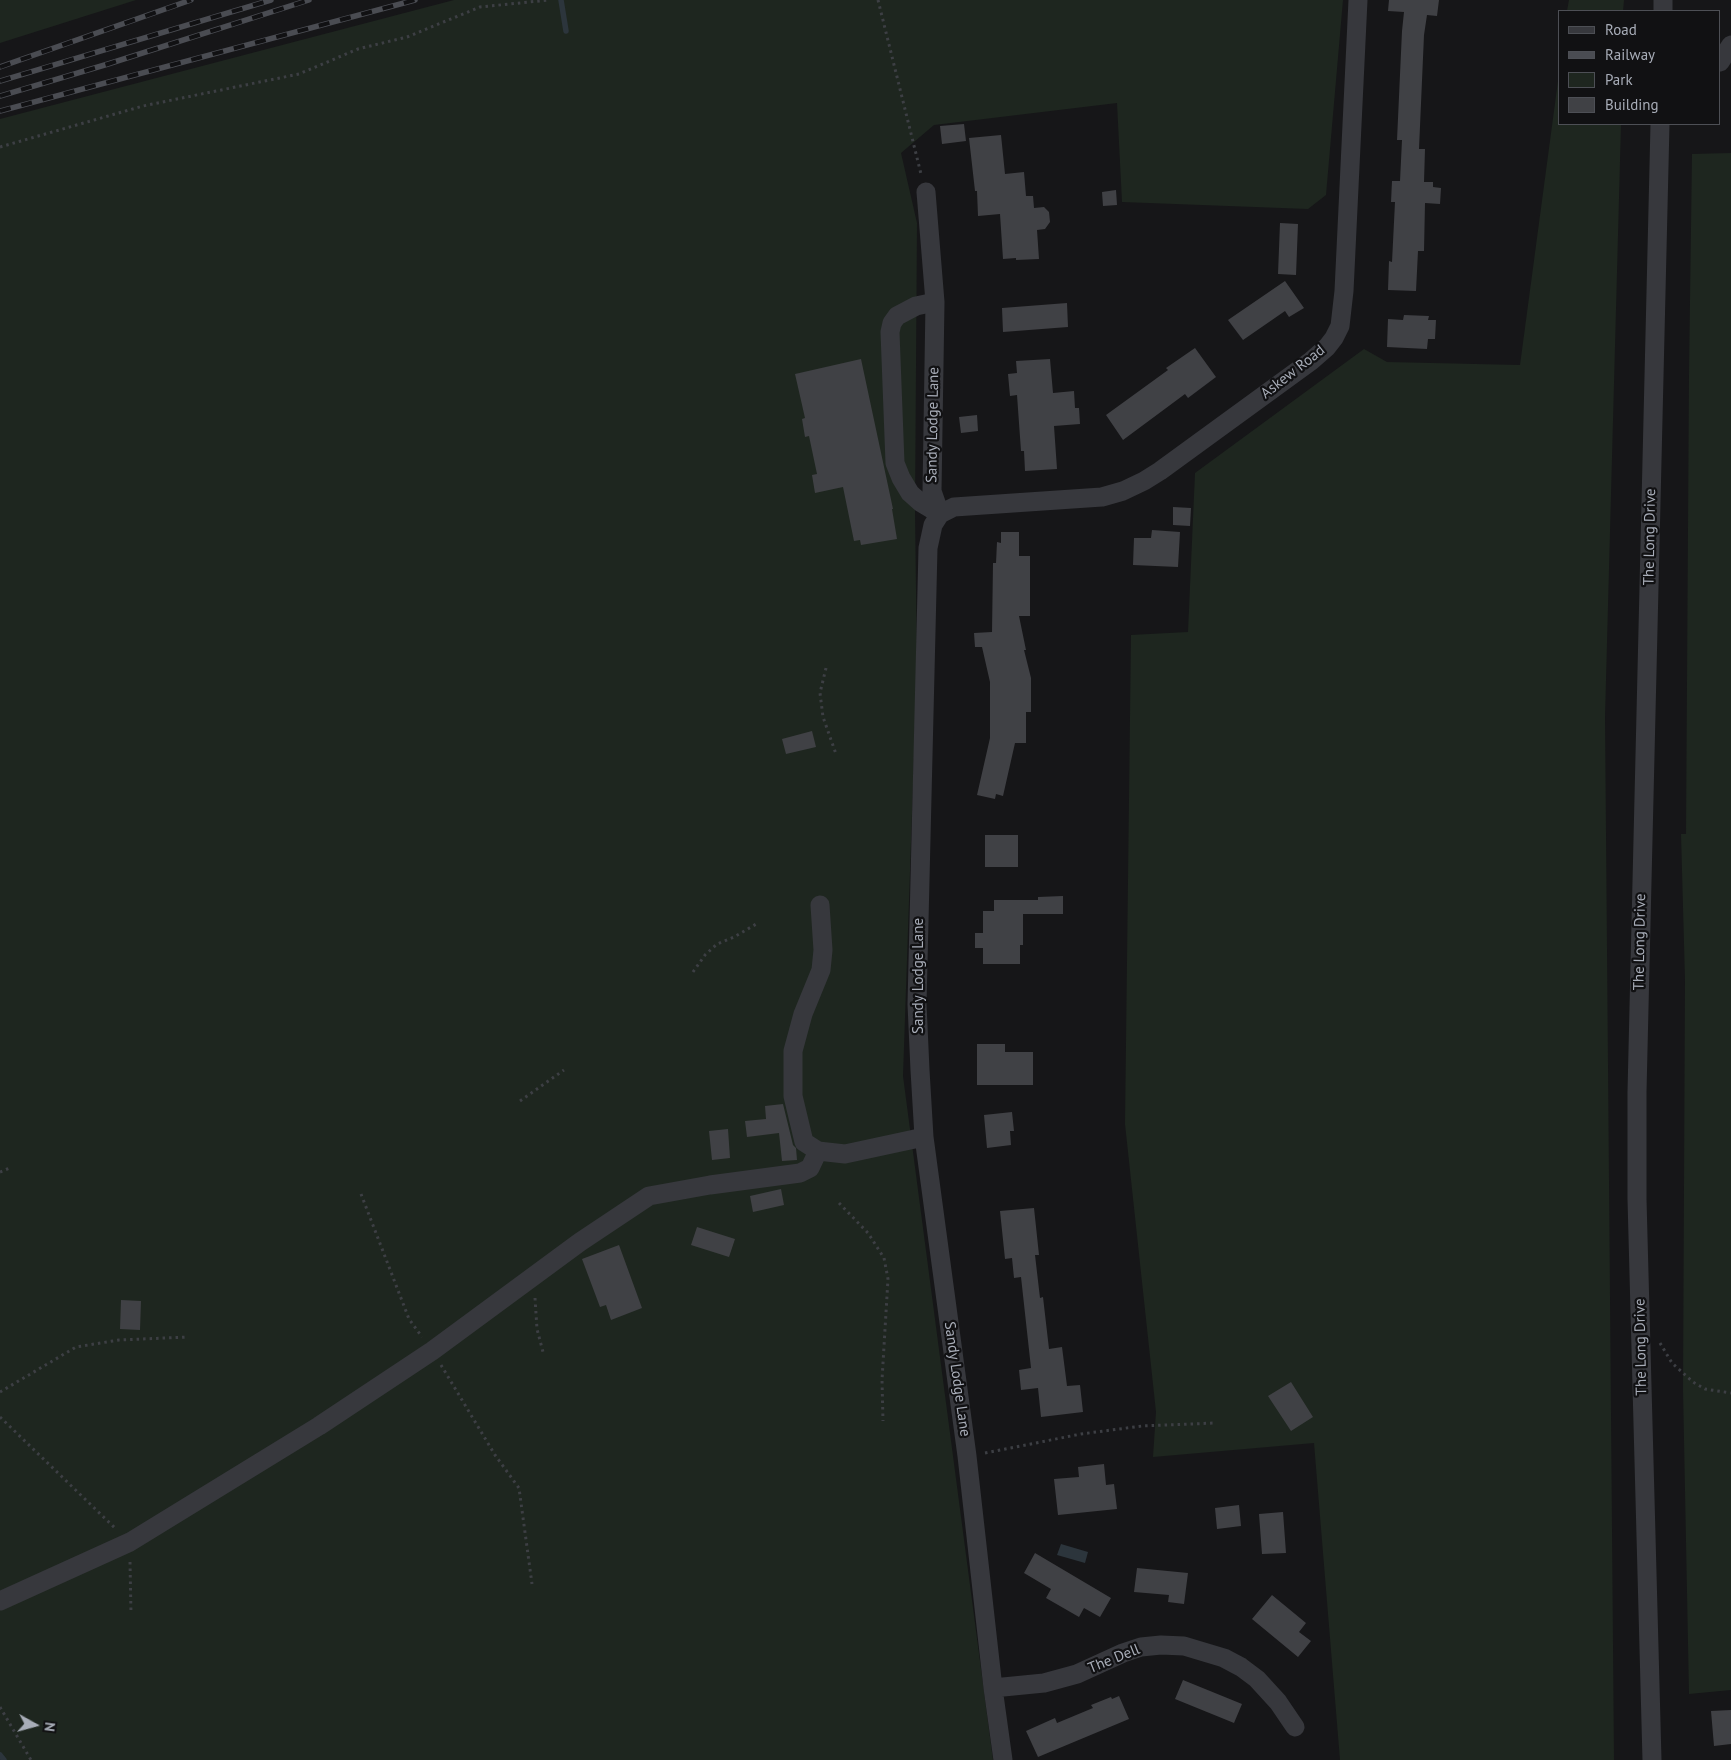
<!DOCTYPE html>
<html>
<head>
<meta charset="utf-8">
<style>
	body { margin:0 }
	#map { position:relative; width:1731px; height:1760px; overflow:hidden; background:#161618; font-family:"PT Sans",sans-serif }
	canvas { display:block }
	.legend { position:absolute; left:1558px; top:10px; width:162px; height:115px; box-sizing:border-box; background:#111113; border:1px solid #4d4f55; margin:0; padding:6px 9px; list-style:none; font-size:15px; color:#a8adb8 }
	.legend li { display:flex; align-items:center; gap:10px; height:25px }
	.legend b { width:25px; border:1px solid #4d4f55 }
	.north { position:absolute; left:10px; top:1700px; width:50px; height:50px; -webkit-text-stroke:4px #111113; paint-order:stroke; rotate:97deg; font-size:14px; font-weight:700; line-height:20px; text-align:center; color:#a8adb8 }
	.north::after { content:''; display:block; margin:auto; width:18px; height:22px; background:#a8adb8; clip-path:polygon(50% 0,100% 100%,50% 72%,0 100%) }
</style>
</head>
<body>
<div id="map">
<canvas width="1731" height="1760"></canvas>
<ul class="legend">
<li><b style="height:6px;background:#37383d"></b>Road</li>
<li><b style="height:6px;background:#4a4c52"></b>Railway</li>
<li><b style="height:14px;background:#1e261f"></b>Park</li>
<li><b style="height:14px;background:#404145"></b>Building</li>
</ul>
<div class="north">N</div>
</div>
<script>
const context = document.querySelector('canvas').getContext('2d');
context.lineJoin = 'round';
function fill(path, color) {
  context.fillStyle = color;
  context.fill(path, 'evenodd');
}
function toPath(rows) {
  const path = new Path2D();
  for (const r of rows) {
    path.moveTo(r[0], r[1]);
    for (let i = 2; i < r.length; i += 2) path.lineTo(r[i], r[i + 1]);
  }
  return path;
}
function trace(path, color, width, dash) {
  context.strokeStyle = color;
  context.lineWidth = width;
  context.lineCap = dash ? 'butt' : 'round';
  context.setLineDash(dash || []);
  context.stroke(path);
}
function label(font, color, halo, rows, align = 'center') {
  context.font = font + ' "PT Sans",sans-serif';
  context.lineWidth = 4.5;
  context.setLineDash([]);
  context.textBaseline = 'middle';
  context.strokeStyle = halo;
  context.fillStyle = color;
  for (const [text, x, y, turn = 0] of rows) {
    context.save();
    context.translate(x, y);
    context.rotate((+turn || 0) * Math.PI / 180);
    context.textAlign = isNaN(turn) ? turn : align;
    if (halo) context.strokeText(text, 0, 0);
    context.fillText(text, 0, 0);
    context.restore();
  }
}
const green = toPath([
	[0,0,136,0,0,43],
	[454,0,1343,0,1326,195,1308,209,1122,202,1117,103,934,125,901,153,917,223,915,511,917,667,903,1076,993,1760,0,1760,0,119],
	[1569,0,1624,0,1623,11,1567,11],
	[1560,66,1560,124,1621,124,1605,717,1614,1760,1340,1760,1314,1443,1153,1457,1156,1412,1125,1124,1131,635,1188,632,1195,473,1364,349,1387,362,1520,365],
	[1731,153,1731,1690,1689,1694,1683,1389,1685,980,1681,834,1686,834,1689,374,1692,154]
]);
const water = toPath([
	[1061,1544,1088,1552,1085,1563,1057,1555]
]);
const stream = toPath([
	[561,0,566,31],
	[0,1755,4,1760]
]);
const building = toPath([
	[1389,0,1439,0,1437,16,1427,15,1424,35,1419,149,1425,149,1424,182,1433,182,1433,187,1441,188,1440,204,1425,203,1424,251,1418,251,1416,291,1388,290,1389,261,1392,262,1395,202,1391,202,1392,181,1400,181,1402,140,1397,140,1402,31,1404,12,1388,11],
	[964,124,966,141,942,144,940,126],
	[1001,135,1005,174,1024,172,1026,196,1033,196,1034,208,1044,207,1049,212,1050,222,1045,229,1037,230,1039,259,1016,260,1016,258,1003,259,1000,214,978,216,977,191,975,191,969,138],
	[1116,190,1117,205,1103,206,1102,192],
	[1280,223,1298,224,1296,275,1278,274],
	[1285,281,1304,308,1289,317,1285,311,1243,340,1228,320],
	[1067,303,1068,327,1003,332,1002,308],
	[1404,315,1429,316,1428,320,1436,320,1435,339,1428,339,1427,349,1387,347,1388,319,1403,320],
	[1195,348,1216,377,1188,398,1185,394,1123,440,1106,415,1168,370,1166,368],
	[861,359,893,509,892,509,897,539,861,545,860,540,854,541,843,487,815,493,812,475,817,474,809,436,805,437,802,419,805,418,795,374],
	[1050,359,1053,393,1074,391,1075,408,1079,408,1080,424,1054,426,1057,469,1025,471,1024,451,1021,451,1017,395,1010,396,1008,374,1017,373,1016,361],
	[977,415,978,431,961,433,959,417],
	[1173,507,1191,508,1190,526,1173,525],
	[1152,530,1180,532,1178,567,1133,565,1134,538,1151,538],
	[1001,532,1019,532,1019,556,1030,556,1030,616,1019,616,1026,650,1024,650,1031,678,1031,712,1026,712,1026,743,1015,743,1003,796,996,794,995,799,977,795,990,738,990,682,982,647,975,647,974,633,992,632,993,563,996,563,997,542,1001,543],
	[812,731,816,747,786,754,782,739],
	[985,835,1018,835,1018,867,985,867],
	[1063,896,1063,914,1023,914,1023,945,1020,945,1020,964,983,964,983,948,975,948,975,933,983,933,983,911,994,911,994,900,1038,900,1038,897],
	[977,1044,1005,1044,1005,1052,1033,1052,1033,1085,977,1085],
	[783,1104,793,1145,796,1148,797,1160,782,1161,779,1133,747,1137,745,1121,766,1119,765,1106],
	[1012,1112,1014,1131,1010,1131,1011,1145,987,1148,984,1115],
	[728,1129,730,1158,712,1160,709,1131],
	[781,1189,784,1205,753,1212,750,1196],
	[1034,1208,1039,1255,1035,1255,1040,1298,1043,1297,1049,1349,1062,1347,1067,1386,1080,1385,1083,1412,1041,1417,1038,1388,1021,1390,1019,1370,1031,1368,1021,1277,1014,1278,1012,1258,1005,1259,1000,1211],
	[697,1227,735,1239,729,1257,691,1245],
	[619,1245,642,1308,611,1320,606,1305,600,1307,582,1259],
	[121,1300,141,1301,140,1330,120,1329],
	[1291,1382,1313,1417,1291,1431,1268,1396],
	[1104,1464,1106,1485,1114,1484,1117,1509,1058,1515,1054,1479,1079,1477,1078,1467],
	[1239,1505,1241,1526,1217,1529,1215,1508],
	[1283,1512,1286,1553,1262,1554,1259,1514],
	[1035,1553,1111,1598,1100,1617,1084,1608,1079,1617,1046,1598,1051,1589,1024,1573],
	[1137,1568,1188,1573,1184,1604,1168,1602,1169,1595,1134,1592],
	[1272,1595,1306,1623,1299,1632,1311,1641,1298,1657,1252,1619],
	[1183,1680,1242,1704,1234,1723,1175,1699],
	[1119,1696,1129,1719,1038,1757,1026,1731,1055,1718,1057,1723,1093,1708,1091,1705,1111,1697,1112,1699],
	[1731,1710,1731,1744,1714,1746,1711,1711]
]);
const path = toPath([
	[878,0,921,174],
	[0,147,143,106,299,74,358,49,407,37,480,7,549,0],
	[826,668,820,693,823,717,836,754],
	[693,972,705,955,717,944,734,937,758,923],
	[520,1101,564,1070],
	[0,1172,12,1167],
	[361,1194,409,1319,422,1337],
	[839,1203,868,1233,884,1258,888,1279,882,1380,883,1421],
	[535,1298,537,1329,543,1352],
	[1660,1343,1672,1363,1693,1382,1705,1389,1731,1393],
	[441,1365,495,1455,519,1488,532,1584],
	[0,1392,76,1347,119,1340,188,1337],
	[0,1417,116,1529],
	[985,1453,1081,1434,1142,1426,1215,1423],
	[130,1562,131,1614],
	[0,1707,31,1760]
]);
const minor = toPath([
	[1663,11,1663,0],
	[1720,62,1731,45],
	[926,192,935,302,932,491,940,514,933,525,928,548,917,1004,920,1070,924,1137,967,1456,993,1688,1003,1760],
	[935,302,916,306,897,316,892,323,890,332,895,463,901,478,910,493,920,502,940,514,954,507,1102,497,1123,491,1144,481,1160,471,1311,361,1327,347,1334,338,1340,326,1344,291,1358,0],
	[820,905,823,950,821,970,803,1014,793,1051,793,1096,804,1142,818,1151,845,1154,924,1137],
	[0,1601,130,1542,319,1426,432,1351,580,1242,649,1196,710,1185,800,1173,810,1168,818,1151],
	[993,1688,1044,1683,1077,1674,1123,1653,1141,1647,1161,1645,1184,1646,1224,1658,1241,1667,1257,1679,1278,1702,1295,1727],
	[1652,1760,1637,1199,1637,1092,1660,124]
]);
const rail = toPath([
	[0,67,191,0],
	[0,81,271,0],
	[0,96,108,64,309,0],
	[0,111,415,0]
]);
const streetNames = [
	["Askew Road",1293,372,-38],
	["Sandy Lodge Lane",933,425,-89],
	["The Long Drive",1650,537,-89],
	["The Long Drive",1640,942,-89],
	["Sandy Lodge Lane",919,976,-90],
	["The Long Drive",1641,1347,-91],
	["Sandy Lodge Lane",957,1379,82],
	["The Dell",1114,1659,-22]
];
fill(green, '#1e261f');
fill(water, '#2c353c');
trace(stream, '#2c353c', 5.5);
fill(building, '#404145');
trace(path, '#3d3f44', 3, [2.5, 4]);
trace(minor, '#37383d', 19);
trace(rail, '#4a4c52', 5.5);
trace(rail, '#111113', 4, [11]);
label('15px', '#a8adb8', '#111113', streetNames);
</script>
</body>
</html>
